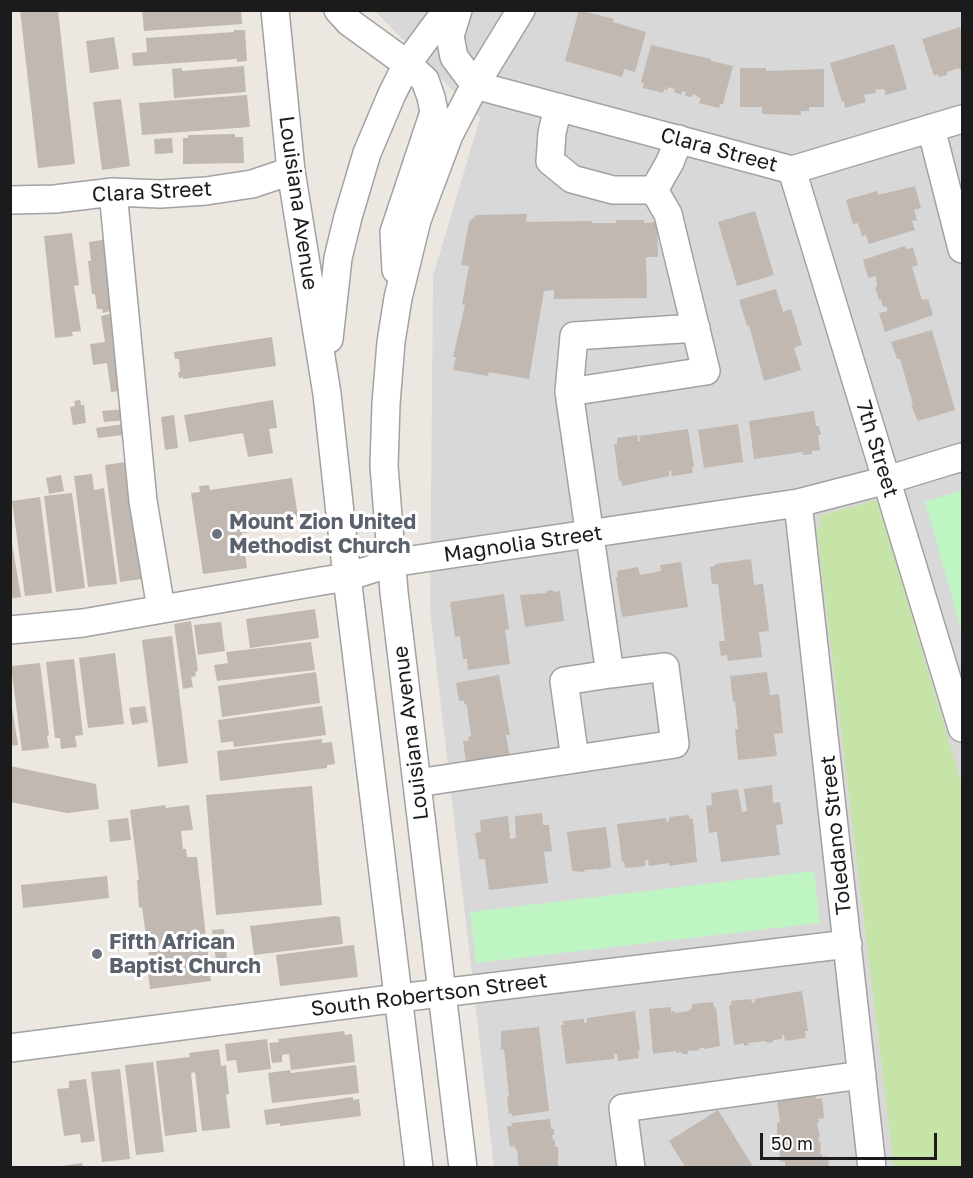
<!DOCTYPE html>
<html>
<head>
<meta charset="utf-8">
<style>
	body { margin:0 }
	#map { position:relative; width:973px; height:1178px; overflow:hidden; background:#ece8e1; font-family:"Golos Text",sans-serif }
	canvas { display:block }
	.frame { position:absolute; inset:0; border:12px solid #1b1b1b; pointer-events:none }
	.scale { position:absolute; left:760px; top:1133px; width:177px; height:27px; box-sizing:border-box; border:3px solid #1b1b1b; border-top:0; padding-left:8px; font-size:18px; line-height:21px; white-space:nowrap; color:#1b1b1b; -webkit-text-stroke:4px #fff; paint-order:stroke }
</style>
</head>
<body>
<div id="map">
<canvas width="973" height="1178"></canvas>
<div class="frame"></div>
<div class="scale">50 m</div>
</div>
<script>
const context = document.querySelector('canvas').getContext('2d');
context.lineJoin = 'round';
function fill(path, color) {
  context.fillStyle = color;
  context.fill(path, 'evenodd');
}
function toPath(rows) {
  const path = new Path2D();
  for (const r of rows) {
    path.moveTo(r[0], r[1]);
    for (let i = 2; i < r.length; i += 2) path.lineTo(r[i], r[i + 1]);
  }
  return path;
}
function trace(path, color, width, dash) {
  context.strokeStyle = color;
  context.lineWidth = width;
  context.lineCap = dash ? 'butt' : 'round';
  context.setLineDash(dash || []);
  context.stroke(path);
}
function label(font, color, halo, rows, align = 'center') {
  context.font = font + ' "Golos Text",sans-serif';
  context.lineWidth = 6;
  context.setLineDash([]);
  context.textBaseline = 'middle';
  context.strokeStyle = halo;
  context.fillStyle = color;
  for (const [text, x, y, turn = 0] of rows) {
    context.save();
    context.translate(x, y);
    context.rotate((+turn || 0) * Math.PI / 180);
    context.textAlign = isNaN(turn) ? turn : align;
    if (halo) context.strokeText(text, 0, 0);
    context.fillText(text, 0, 0);
    context.restore();
  }
}
const residential = toPath([
	[375,11,962,11,962,1167,494,1167,430,610,433,276,480,118]
]);
const grass = toPath([
	[877,500,962,785,962,1167,894,1167,817,531,822,515]
]);
const park = toPath([
	[962,490,962,632,925,502],
	[814,871,820,923,476,963,470,912]
]);
const building = toPath([
	[20,10,58,10,75,164,38,168],
	[142,10,241,10,242,24,144,31],
	[579,10,614,19,613,22,646,32,635,72,624,69,622,77,565,61],
	[960,27,962,34,962,69,960,70,959,68,947,72,947,75,939,77,938,74,934,76,922,39],
	[234,30,245,30,247,61,237,62,237,59,133,66,132,53,147,52,146,38,234,32],
	[114,37,119,69,90,73,86,41],
	[894,44,907,89,886,95,884,89,875,90,876,93,864,95,866,102,845,108,844,101,842,102,830,63],
	[651,45,711,59,711,61,733,66,723,104,720,104,719,108,699,103,701,98,697,97,698,96,693,94,692,97,685,96,686,92,682,91,681,95,674,92,675,89,668,87,668,90,664,89,663,93,643,88,644,83,641,82],
	[244,66,246,92,174,98,172,69,182,68,182,71],
	[740,68,766,68,766,71,824,69,824,107,809,107,809,111,801,111,801,115,762,114,762,107,740,107],
	[247,95,250,127,142,135,139,103],
	[121,99,130,166,102,170,93,102],
	[235,134,235,137,243,137,244,163,183,164,183,138,188,138,188,135],
	[172,138,173,153,155,154,154,139],
	[915,186,921,208,914,210,917,220,912,221,915,230,869,244,866,235,862,236,858,223,853,224,846,200,877,191,878,195],
	[755,211,774,275,737,286,718,222],
	[527,214,526,222,592,221,592,223,616,223,616,220,644,220,644,223,657,222,658,257,646,257,647,298,554,299,554,290,544,291,529,379,489,372,488,376,453,370,456,357,453,357,465,305,462,304,469,266,461,265,469,222,476,215],
	[72,233,79,285,74,286,81,331,72,332,73,336,55,338,44,236],
	[108,239,127,390,111,392,107,363,93,365,90,344,105,342,101,316,110,314,110,311,103,313,102,309,97,309,95,294,92,294,88,261,91,261,89,242],
	[905,246,906,249,913,248,918,265,912,267,922,300,928,299,933,315,885,332,879,313,888,311,886,306,883,307,881,299,879,300,875,287,877,287,876,276,868,278,863,260],
	[776,289,783,312,791,309,802,345,794,348,801,370,764,381,749,325,747,326,739,300],
	[932,330,955,410,918,421,911,405,913,404,900,359,897,359,891,342],
	[272,337,276,366,183,379,183,377,179,378,178,372,180,372,179,359,175,359,174,352],
	[80,400,81,405,84,405,86,423,73,425,70,407,75,406,74,401],
	[273,400,277,428,269,429,273,453,248,457,243,433,189,442,184,415],
	[126,409,128,420,104,422,102,411],
	[814,411,816,426,819,426,821,435,818,435,820,450,812,451,812,454,803,455,803,452,754,459,749,421],
	[174,415,178,448,165,450,161,417],
	[130,423,131,434,98,438,96,428],
	[738,424,743,462,704,468,698,430],
	[688,429,694,467,692,467,693,473,672,476,671,470,669,471,669,476,622,486,621,480,619,481,614,444,617,444,617,438,637,435,638,441,640,441,639,436],
	[132,461,149,578,120,582,105,465],
	[92,474,94,490,104,488,117,584,88,587,74,476],
	[61,475,64,491,49,494,46,478],
	[292,478,298,517,246,525,247,533,242,533,247,568,203,574,191,493,200,492,199,486,209,485,210,490],
	[72,493,85,588,56,592,44,496],
	[40,497,52,593,25,596,12,501],
	[10,531,21,597,10,599],
	[751,559,754,585,763,584,769,631,759,632,762,657,728,661,727,655,721,656,719,641,725,641,718,584,712,584,710,567,715,566,715,564],
	[681,562,688,607,622,617,616,578,618,577,617,571,638,567,640,575,661,571,660,565],
	[553,590,553,592,560,591,564,621,525,627,520,595,547,593,546,591],
	[504,594,509,629,505,630,510,664,468,670,467,659,463,659,460,636,455,637,450,602],
	[315,609,319,638,250,648,246,619],
	[191,621,198,671,195,672,196,676,191,677,193,687,183,689,174,624],
	[221,622,225,651,198,655,194,625],
	[172,636,188,763,158,767,142,640],
	[311,642,315,670,217,681,214,665,228,663,226,652],
	[115,653,124,724,88,728,79,658],
	[74,659,83,735,75,736,77,747,61,749,60,738,55,738,46,662],
	[40,663,49,735,47,736,49,748,22,751,11,666],
	[316,672,320,703,222,717,218,686],
	[767,672,770,695,779,694,783,733,774,734,777,756,738,760,735,729,738,729,735,702,733,702,730,676],
	[499,675,510,735,506,735,510,758,471,763,471,760,466,762,463,741,469,741,468,737,471,736,467,705,464,704,464,701,459,701,456,683],
	[10,695,18,745,10,746],
	[145,706,148,722,132,725,129,708],
	[322,706,326,735,234,747,233,741,221,743,218,720],
	[322,739,322,743,332,742,335,764,327,765,327,768,220,781,217,751],
	[10,766,96,784,99,809,67,813,10,802],
	[772,785,773,803,780,802,783,824,776,825,780,855,721,862,717,832,709,833,706,806,712,805,711,793,738,789,742,812,747,811,744,789],
	[312,786,322,905,216,915,206,795],
	[165,805,166,808,189,805,193,830,181,831,183,849,186,849,187,857,197,857,211,981,150,989,148,972,151,973,142,907,139,908,137,880,139,880,130,810],
	[542,813,543,825,549,825,552,851,544,852,548,883,489,890,485,859,479,859,475,833,481,832,480,820,508,816,510,839,516,838,515,816],
	[689,815,690,819,693,819,697,862,669,866,669,863,649,866,648,860,645,861,645,866,625,868,624,862,622,862,617,824,666,818,667,822,669,822,669,817],
	[128,818,131,840,110,842,108,820],
	[606,827,611,867,598,870,598,869,584,870,585,872,572,871,567,832],
	[107,876,109,898,23,908,21,885],
	[336,916,340,917,343,944,254,955,250,926],
	[224,929,227,959,216,960,212,930],
	[354,945,358,977,280,986,276,955],
	[802,991,808,1031,805,1031,806,1038,785,1041,784,1035,782,1035,782,1039,773,1040,773,1042,767,1043,766,1041,748,1043,749,1045,744,1046,744,1043,734,1045,729,1006,731,1005,731,1001,751,999,752,1003,755,1002,754,999],
	[713,1002,714,1007,716,1007,720,1046,705,1049,704,1048,699,1048,700,1050,688,1051,688,1054,682,1054,682,1052,676,1053,676,1051,653,1054,649,1009,671,1007,671,1012,675,1011,675,1013,689,1011,689,1010,692,1009,692,1004],
	[635,1011,640,1051,638,1051,639,1058,618,1061,617,1054,614,1054,614,1059,566,1064,561,1025,564,1025,563,1021,584,1019,584,1023,587,1022,587,1018],
	[539,1027,549,1111,512,1116,512,1113,509,1114,507,1097,509,1096,504,1049,501,1050,501,1031],
	[344,1031,345,1035,352,1034,355,1062,291,1070,289,1054,282,1055,282,1062,272,1063,269,1043,279,1042,278,1039],
	[267,1039,271,1069,238,1073,236,1060,227,1061,225,1044],
	[219,1049,221,1066,226,1065,229,1094,226,1095,230,1128,202,1131,195,1072,191,1073,197,1132,165,1136,156,1061,190,1057,189,1053],
	[153,1062,164,1152,136,1155,125,1065],
	[356,1065,359,1093,272,1103,268,1073,290,1070,291,1073],
	[120,1069,130,1159,102,1162,91,1072],
	[86,1079,95,1141,81,1143,80,1134,64,1136,57,1089,69,1088,69,1081],
	[816,1096,816,1099,822,1098,824,1118,818,1119,819,1123,817,1123,820,1137,818,1137,819,1142,821,1142,820,1154,822,1154,823,1157,828,1156,829,1168,785,1168,785,1162,780,1161,779,1135,777,1135,777,1123,780,1122,777,1101],
	[353,1097,353,1100,359,1099,361,1116,280,1126,280,1123,266,1125,264,1110],
	[718,1110,754,1168,686,1168,669,1141],
	[550,1119,551,1129,554,1129,554,1135,552,1135,553,1141,555,1140,555,1147,558,1147,558,1168,519,1168,517,1149,515,1149,515,1146,510,1147,507,1126,512,1126,511,1123],
	[82,1163,83,1168,62,1168,62,1166]
]);
const minor = toPath([
	[275,10,291,171,327,394,347,577,419,1168],
	[338,10,349,22,407,64,425,80,431,97,434,112,394,232,396,270],
	[458,10,450,36,454,57,475,85],
	[475,85,792,170,962,119],
	[558,107,552,133,550,161,572,179,613,190,654,190,670,162,679,139],
	[931,128,962,249],
	[792,170,962,728],
	[113,192,143,501,161,609],
	[10,200,55,199,113,192,160,194,206,191,252,184,291,171],
	[329,339,338,258,348,217,367,153,392,94,407,64,447,10],
	[569,392,574,336,696,328],
	[798,503,872,1168],
	[10,630,83,623,322,581,347,577,391,563,798,503,887,480,962,457],
	[575,759,564,681,610,674],
	[417,783,675,744,665,667,610,674,569,392,706,371,668,214,654,190],
	[10,1048,399,998,848,944],
	[463,1168,394,592,384,466,386,404,391,342,398,298,417,220,449,135,475,85,521,10],
	[631,1168,623,1108,862,1075]
]);
const markers = [
	[217,534,6,"#6b7280"],
	[97,954,6,"#6b7280"]
];
const streetNames = [
	["Clara Street",719,150,15],
	["Clara Street",152,192,-3],
	["Louisiana Avenue",298,203,82],
	["7th Street",877,449,73],
	["Magnolia Street",523,544,-8],
	["Louisiana Avenue",411,733,-97],
	["Toledano Street",836,835,-96],
	["South Robertson Street",429,995,-7]
];
const worshipNames = [
	["Mount Zion United",229,522],
	["Methodist Church",229,546],
	["Fifth African",109,942],
	["Baptist Church",109,966]
];
fill(residential, '#d9d8d8');
fill(grass, '#c6e4a8');
fill(park, '#bef5c3');
fill(building, '#c0b8b1');
trace(minor, '#a2a2a2', 30);
trace(minor, '#fff', 27);
for (const [x, y, r, color] of markers) {
  const dot = new Path2D();
  dot.arc(x, y, r, 0, 2 * Math.PI);
  context.fillStyle = color;
  context.fill(dot);
  trace(dot, '#fff', 2);
}
label('21px', '#1b1b1b', '#fff', streetNames);
label('bold 21px', '#5b616d', '#fff', worshipNames, 'left');
</script>
</body>
</html>
